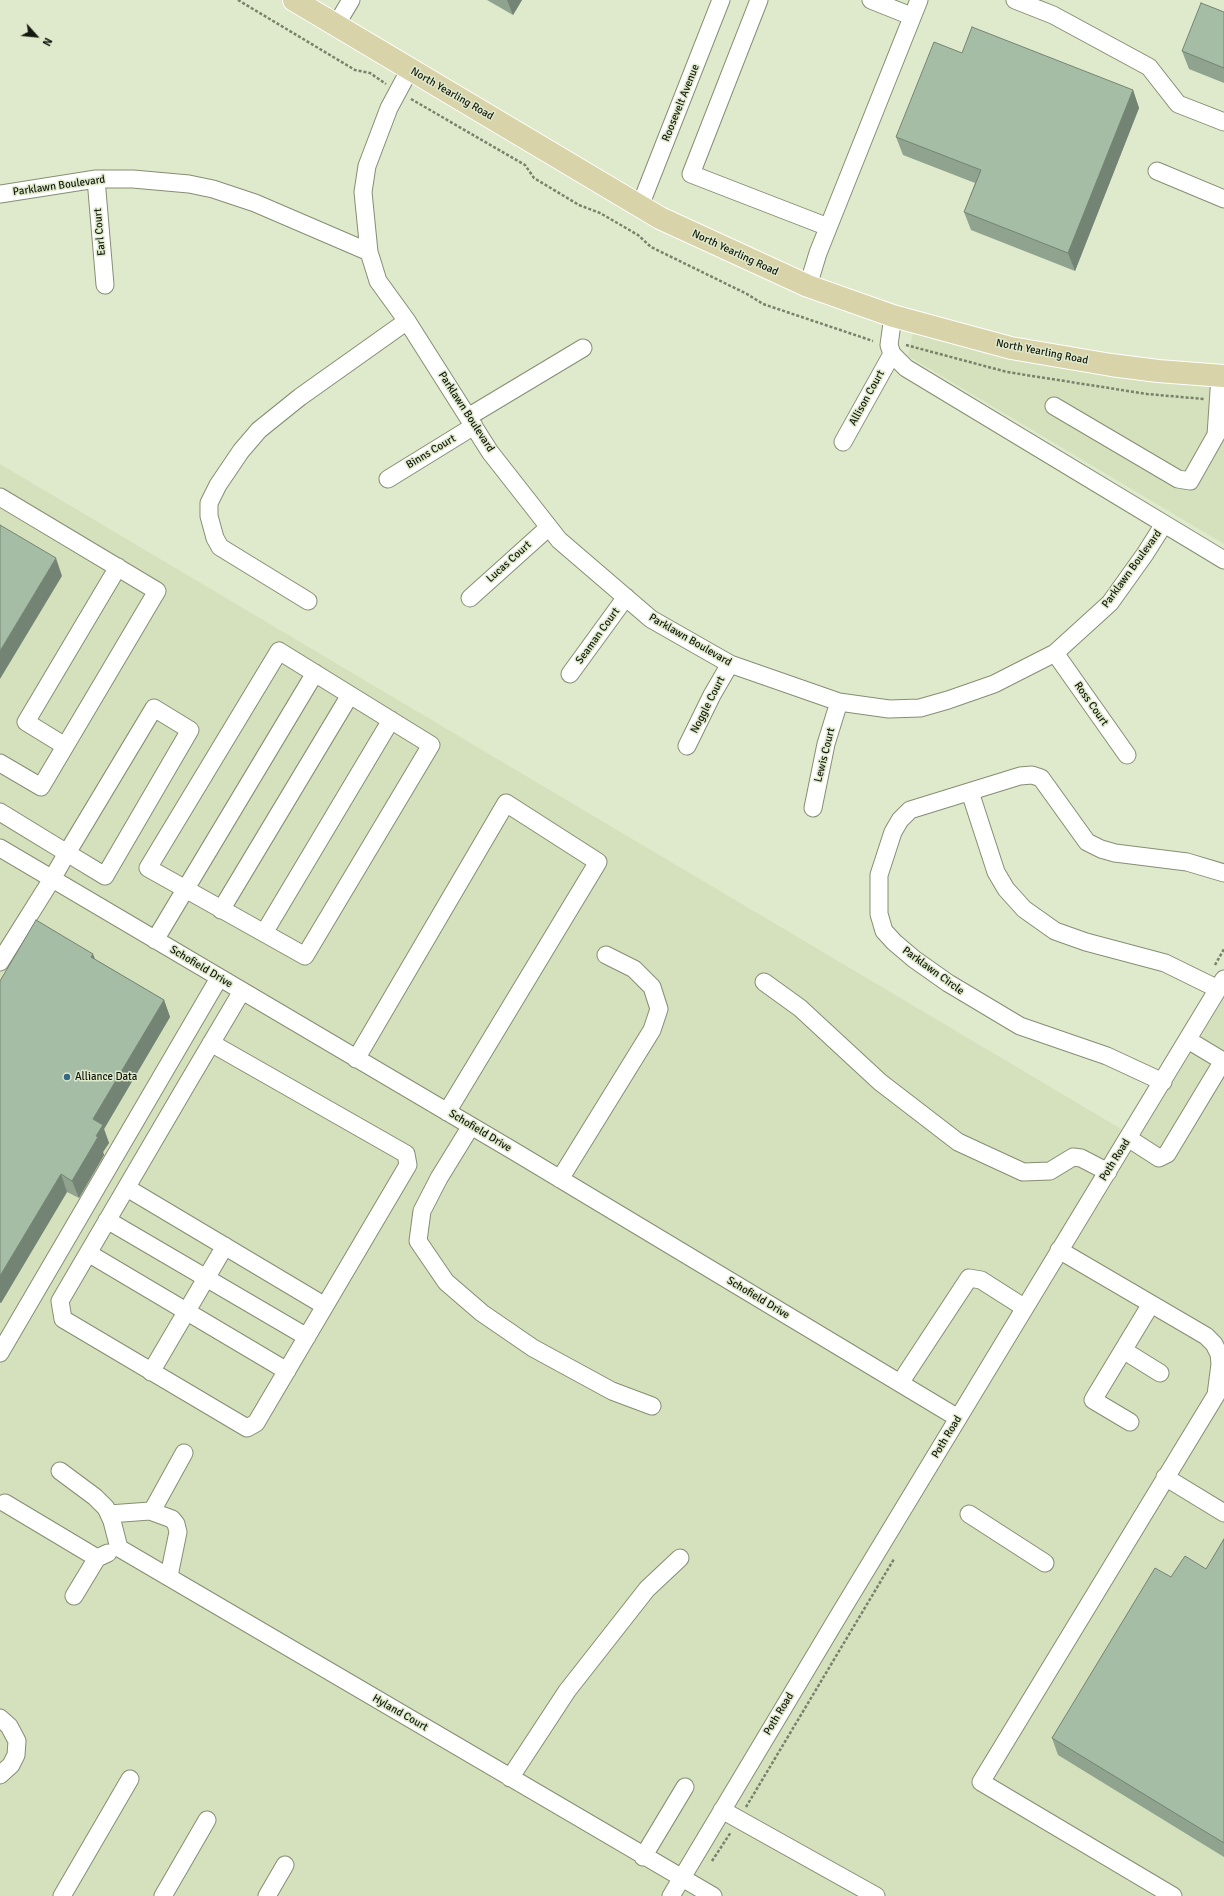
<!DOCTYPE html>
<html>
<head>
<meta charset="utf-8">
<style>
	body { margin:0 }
	#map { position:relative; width:1224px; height:1896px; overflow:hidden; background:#dfeacc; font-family:Signika,sans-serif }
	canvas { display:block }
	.north { position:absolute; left:16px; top:16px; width:40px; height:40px; -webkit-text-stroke:3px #dfeacc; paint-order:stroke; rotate:117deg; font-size:11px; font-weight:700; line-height:16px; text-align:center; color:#14180d }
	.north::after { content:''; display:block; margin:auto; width:14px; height:18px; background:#14180d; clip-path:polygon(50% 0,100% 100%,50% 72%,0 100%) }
</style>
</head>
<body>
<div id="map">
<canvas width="1224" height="1896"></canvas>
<div class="north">N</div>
</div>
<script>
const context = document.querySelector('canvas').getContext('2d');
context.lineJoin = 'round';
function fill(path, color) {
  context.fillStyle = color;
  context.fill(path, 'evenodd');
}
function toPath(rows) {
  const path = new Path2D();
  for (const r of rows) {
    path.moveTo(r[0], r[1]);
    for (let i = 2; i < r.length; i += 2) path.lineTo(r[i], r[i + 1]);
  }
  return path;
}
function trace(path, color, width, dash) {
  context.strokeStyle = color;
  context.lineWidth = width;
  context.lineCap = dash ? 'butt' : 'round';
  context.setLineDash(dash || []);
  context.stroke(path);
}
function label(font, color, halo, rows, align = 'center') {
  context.font = font + ' Signika,sans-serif';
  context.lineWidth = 3;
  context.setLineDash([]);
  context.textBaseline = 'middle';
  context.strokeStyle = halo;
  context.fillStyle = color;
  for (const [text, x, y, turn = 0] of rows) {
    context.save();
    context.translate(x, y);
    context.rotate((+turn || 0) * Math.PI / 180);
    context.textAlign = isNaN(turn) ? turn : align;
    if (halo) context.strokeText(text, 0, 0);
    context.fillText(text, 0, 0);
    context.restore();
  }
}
const built = toPath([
	[915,324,1224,375,1224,544,908,356],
	[0,464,1133,1136,1224,987,1224,1896,0,1896]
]);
const path = toPath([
	[238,0,355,70,370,73,386,84],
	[411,99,525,165,534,178,579,205,600,213,638,235,651,247,747,294,763,304,873,341],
	[906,345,1007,372,1147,394,1204,399],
	[1215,965,1224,949],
	[746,1807,894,1559],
	[712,1861,731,1832]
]);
const minor = toPath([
	[759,0,691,174,828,227],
	[871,0,911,16],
	[1015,0,1053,15,1149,67,1178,104,1224,122],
	[336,25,351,0],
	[1157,171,1224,199],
	[96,179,105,285],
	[0,194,96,179,133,179,189,184,213,189,255,203,369,252,378,281,407,321,490,452,559,540,651,619,730,664,839,702,889,709,920,708,948,700,994,684,1055,653,1110,603,1145,554,1164,524],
	[640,206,721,0],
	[369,252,363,192,367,166,389,108,410,69],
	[808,286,818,253,919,0],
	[893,316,889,345,892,354,906,368,1224,560],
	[1054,406,1178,479,1190,481,1216,435,1220,376],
	[468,417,583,348],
	[843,442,892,354],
	[388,479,474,426],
	[0,497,157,591,41,787,0,763],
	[470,598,549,527],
	[308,601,220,547,215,538,209,516,209,503,218,485,241,451,259,430,300,397,407,321],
	[279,651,431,745,305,956,148,868,279,651],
	[1055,653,1127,755],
	[570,674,626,597],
	[65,746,26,722,118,567],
	[687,746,712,695,730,664],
	[970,792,996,872,1006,889,1024,909,1055,931,1086,942,1165,963,1218,989],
	[813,808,826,744,839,702],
	[0,812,67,853,105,876,190,730,154,708,67,853,52,879,0,962],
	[0,848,517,1153,958,1418],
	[221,910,350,695],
	[264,933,391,720],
	[155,940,315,673],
	[764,982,800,1008,880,1082,958,1142,1023,1172,1050,1171,1073,1157,1081,1158,1108,1172],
	[211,1043,406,1154,408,1165,256,1423,247,1428,63,1319,60,1301,187,1084,242,991],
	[356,1059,506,803,598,862,447,1112],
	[1163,1082,1107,1056,1020,1026,948,983,914,959,894,942,884,931,879,914,879,875,893,832,900,820,910,810,1020,776,1032,775,1041,778,1087,842,1101,849,1115,853,1187,862,1224,873],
	[471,1126,439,1178,422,1211,418,1241,446,1282,482,1313,533,1348,612,1391,652,1406],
	[1128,1138,1159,1158,1167,1154,1223,1061,1188,1040],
	[560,1179,652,1030,659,1009,652,987,634,969,606,955],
	[127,1188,325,1306],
	[107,1220,307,1337],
	[1059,1250,1206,1336,1214,1344,1219,1354,1220,1364,1216,1395,981,1782,1173,1896],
	[88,1253,287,1371],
	[1123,1350,1160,1373],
	[0,1353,219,978],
	[151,1372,225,1246],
	[900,1383,969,1278,981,1280,1025,1308],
	[1130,1422,1093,1400,1151,1304],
	[60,1471,95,1497,106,1508,112,1521,119,1548],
	[1165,1477,1224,1513],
	[5,1503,97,1558],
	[152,1511,184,1453],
	[109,1514,150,1511,172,1519,176,1524,178,1532,170,1571,170,1578],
	[969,1514,1045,1563],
	[119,1548,713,1896],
	[74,1596,97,1558,108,1553],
	[0,1718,9,1726,17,1741,16,1755,11,1765,0,1775],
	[510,1778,567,1691,647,1589,680,1558],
	[722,1810,876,1896],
	[643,1857,685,1787],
	[62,1896,130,1779],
	[163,1896,207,1820],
	[267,1896,285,1865],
	[671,1896,839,1615,1224,979]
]);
const major = toPath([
	[294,0,660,218,808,286,893,316,1011,348,1111,365,1158,371,1224,376]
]);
const wall = toPath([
	[487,0,522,0,513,15],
	[1224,12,1224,83,1189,69,1182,51],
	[962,53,1133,90,1139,108,1075,271,971,230,964,212,975,183,903,155,896,137],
	[95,959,164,1000,170,1017,104,1129,109,1143,103,1152,104,1155,79,1198,67,1192,1,1303,0,1303,0,981],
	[1224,1539,1224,1857,1058,1755,1052,1738,1171,1577,1206,1569]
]);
const shadedWall = toPath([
	[507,0,522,0,513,15],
	[1133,90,1139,108,1075,271,1068,253],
	[56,558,62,576,0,679,0,651],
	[93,954,100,972,91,957],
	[164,1000,170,1017,104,1129,109,1143,103,1152,104,1155,79,1198,72,1181,93,1119],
	[61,1174,67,1192,1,1303,0,1302,0,1276]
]);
const building = toPath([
	[1201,3,1224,12,1224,68,1182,51,1201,3],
	[972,27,1133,90,1068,253,964,212,981,170,896,137,934,42,962,53,972,27],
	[0,525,56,558,0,651,0,525],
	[36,920,93,954,91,957,164,1000,93,1119,103,1125,96,1136,98,1137,72,1181,61,1174,0,1276,0,981,36,920],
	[1224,1539,1224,1843,1052,1738,1155,1568,1171,1577,1185,1556,1206,1569,1224,1539]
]);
const markers = [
	[67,1077,4,"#336b85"]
];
const streetNames = [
	["North Yearling Road",452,94,30],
	["Roosevelt Avenue",681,103,-68],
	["Parklawn Boulevard",59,186,-8],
	["Earl Court",100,232,-95],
	["North Yearling Road",735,253,25],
	["North Yearling Road",1042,352,11],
	["Allison Court",867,398,-61],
	["Parklawn Boulevard",466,412,57],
	["Binns Court",431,452,-31],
	["Lucas Court",509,562,-42],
	["Parklawn Boulevard",1132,569,-54],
	["Seaman Court",598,636,-54],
	["Parklawn Boulevard",690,640,30],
	["Ross Court",1091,704,55],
	["Noggle Court",708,705,-63],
	["Lewis Court",825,755,-76],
	["Schofield Drive",201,967,31],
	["Parklawn Circle",933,971,36],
	["Schofield Drive",480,1131,31],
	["Poth Road",1115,1160,-58],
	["Schofield Drive",758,1298,31],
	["Poth Road",947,1437,-59],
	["Hyland Court",400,1713,30],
	["Poth Road",779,1714,-59]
];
const poiNames = [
	["Alliance Data",75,1077]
];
fill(built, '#d4e1bc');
trace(minor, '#858e73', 19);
trace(major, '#fff', 24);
trace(path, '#79806c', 2.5, [3, 2]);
trace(minor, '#fff', 17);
trace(major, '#d8d3a9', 22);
fill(wall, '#8fa38e');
fill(shadedWall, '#748474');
fill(building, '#a6bda5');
trace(building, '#748474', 1);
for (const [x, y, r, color] of markers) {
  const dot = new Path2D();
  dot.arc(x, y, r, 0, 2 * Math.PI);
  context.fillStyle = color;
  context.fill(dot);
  trace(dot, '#dfeacc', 1.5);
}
label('11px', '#14180d', '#dfeacc', streetNames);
label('11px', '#14180d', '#dfeacc', poiNames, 'left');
</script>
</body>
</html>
